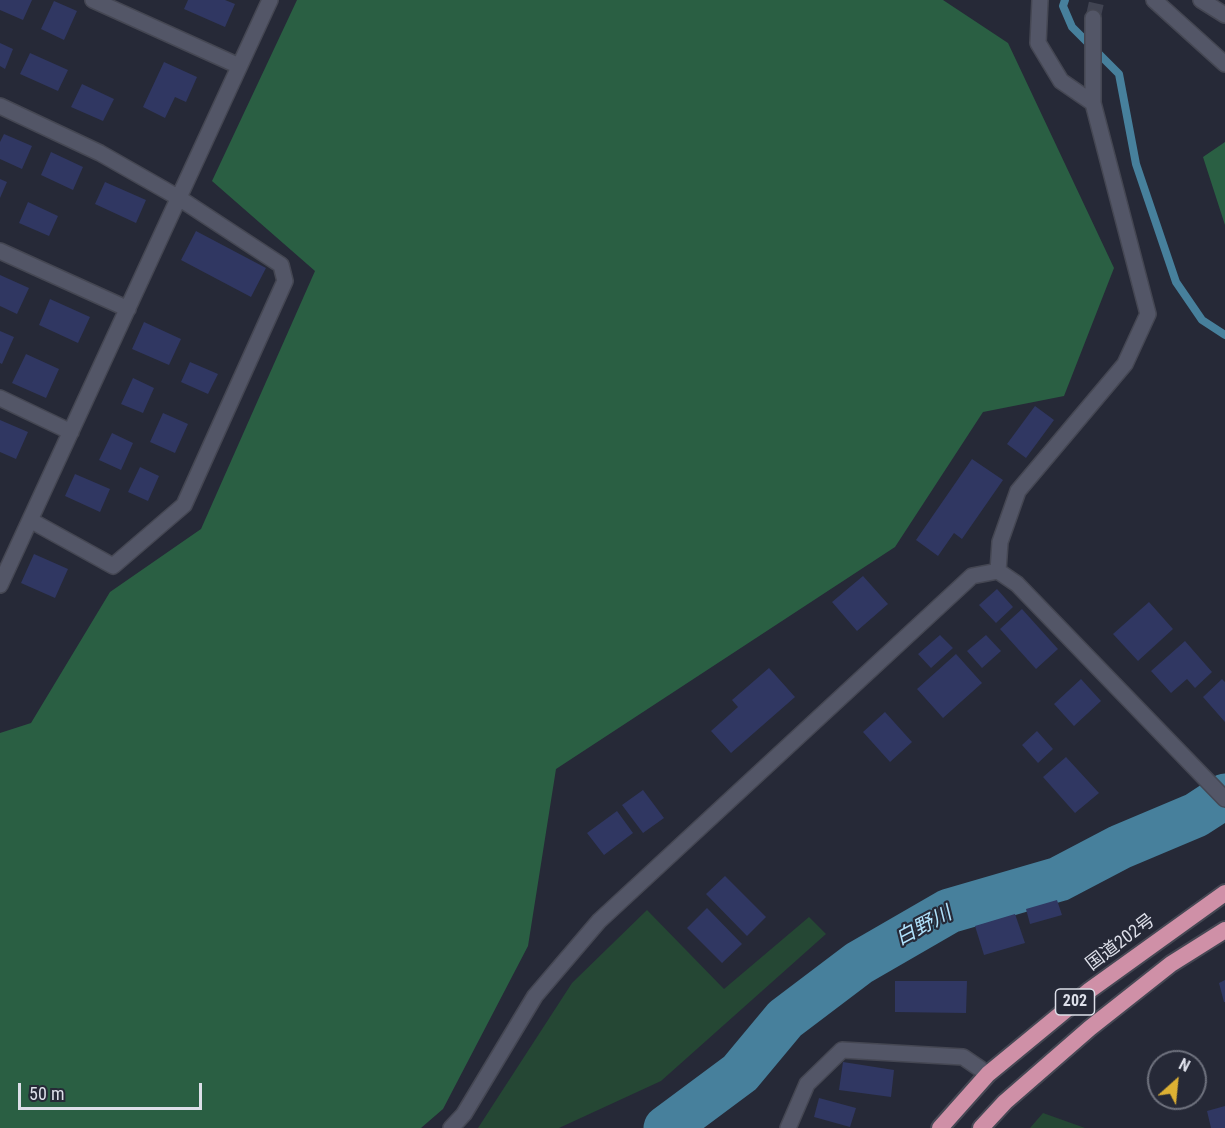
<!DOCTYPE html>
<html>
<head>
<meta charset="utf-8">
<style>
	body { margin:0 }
	#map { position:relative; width:1225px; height:1128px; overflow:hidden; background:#262937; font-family:"Roboto Condensed",sans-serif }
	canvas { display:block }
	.north { position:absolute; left:1147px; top:1050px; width:60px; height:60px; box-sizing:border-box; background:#262937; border:2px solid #6f727e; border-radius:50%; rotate:27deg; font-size:16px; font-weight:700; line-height:24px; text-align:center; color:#dddfe9 }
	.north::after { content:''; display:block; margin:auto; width:21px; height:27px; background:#ddb133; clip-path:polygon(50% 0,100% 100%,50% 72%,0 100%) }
	.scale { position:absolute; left:18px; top:1083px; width:184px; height:27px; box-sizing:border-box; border:3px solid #dddfe9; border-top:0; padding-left:8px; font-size:18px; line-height:21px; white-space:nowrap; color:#dddfe9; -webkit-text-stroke:4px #262937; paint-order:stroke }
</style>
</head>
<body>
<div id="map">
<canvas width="1225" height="1128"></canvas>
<div class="north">N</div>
<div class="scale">50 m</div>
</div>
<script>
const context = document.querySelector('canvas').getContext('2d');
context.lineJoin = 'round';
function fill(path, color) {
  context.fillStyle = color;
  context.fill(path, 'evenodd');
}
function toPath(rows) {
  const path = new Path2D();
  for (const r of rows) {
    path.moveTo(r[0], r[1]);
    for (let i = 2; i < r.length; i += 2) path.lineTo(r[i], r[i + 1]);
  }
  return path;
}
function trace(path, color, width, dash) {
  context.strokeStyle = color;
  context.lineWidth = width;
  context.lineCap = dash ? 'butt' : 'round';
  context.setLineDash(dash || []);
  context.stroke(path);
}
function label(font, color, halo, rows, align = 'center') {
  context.font = font + ' "Roboto Condensed","Noto Sans JP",sans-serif';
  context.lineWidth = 4.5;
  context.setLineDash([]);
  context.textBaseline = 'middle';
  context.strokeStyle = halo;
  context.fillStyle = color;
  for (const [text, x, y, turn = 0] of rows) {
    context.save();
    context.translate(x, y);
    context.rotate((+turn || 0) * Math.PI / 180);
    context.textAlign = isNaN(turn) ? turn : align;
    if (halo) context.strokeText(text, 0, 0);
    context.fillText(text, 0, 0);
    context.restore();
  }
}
const green = toPath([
	[647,910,724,989,809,917,826,934,661,1081,559,1128,478,1128,572,983],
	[1043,1113,1085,1128,1030,1128]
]);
const forest = toPath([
	[297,0,943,0,1008,43,1114,268,1064,396,983,412,895,547,556,769,528,946,443,1109,421,1128,0,1128,0,733,31,723,110,592,201,529,315,271,212,181],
	[1225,142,1225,225,1203,157]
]);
const stream = toPath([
	[1065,0,1063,6,1072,27,1119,74,1136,164,1176,282,1202,320,1225,335]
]);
const river = toPath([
	[666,1128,740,1073,785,1019,859,963,949,911,1059,879,1120,847,1196,815,1225,796]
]);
const building = toPath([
	[0,0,32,0,23,20,0,10],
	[188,0,225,0,235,4,225,27,184,9],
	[54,1,77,11,64,40,41,29],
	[0,43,13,49,5,69,0,66],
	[30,53,68,70,58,91,20,74],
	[164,62,197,77,186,102,175,97,165,118,143,107],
	[82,84,114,99,103,121,71,107],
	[4,134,32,146,22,169,0,159,0,142],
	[51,152,83,167,73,190,41,175],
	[0,179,7,182,0,198],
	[105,182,146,200,136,223,95,204],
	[28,202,58,216,49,236,19,223],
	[196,231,266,268,251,297,181,260],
	[0,275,29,288,17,314,0,306],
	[50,299,90,317,78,343,39,325],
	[144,322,181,339,169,365,132,349],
	[0,331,14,337,2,364,0,363],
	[26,354,59,369,46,398,12,383],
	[190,362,218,374,208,394,181,382],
	[133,378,154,388,143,413,121,404],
	[1035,406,1054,420,1026,458,1007,444],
	[163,413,188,424,175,453,150,442],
	[0,420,28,432,16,459,0,452],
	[112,433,133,443,121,470,99,460],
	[972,459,1003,480,962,539,954,533,938,556,916,540],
	[140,467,159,476,148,501,128,492],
	[75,474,110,489,100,512,65,496],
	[34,554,68,569,55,598,21,583],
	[863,576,888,604,857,631,832,602],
	[997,589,1013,607,996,623,979,605],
	[1149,602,1173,629,1138,661,1113,634],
	[1022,609,1058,649,1036,669,1000,629],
	[940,635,953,648,931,668,918,654],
	[986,635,1001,651,982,668,967,651],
	[1185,641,1212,672,1195,688,1187,679,1171,693,1151,671],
	[956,654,982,683,943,718,917,689],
	[769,668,795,697,731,753,711,731,738,707,732,700],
	[1081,679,1101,701,1074,726,1054,704],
	[1222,679,1225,682,1225,722,1203,697],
	[885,712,912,742,890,762,863,732],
	[1037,731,1053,749,1038,763,1022,745],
	[1066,757,1099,793,1075,813,1043,777],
	[643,790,664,818,643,833,622,805],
	[617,811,633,833,604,855,587,833],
	[725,876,766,917,747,936,706,894],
	[1057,900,1062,915,1030,924,1026,909],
	[707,908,742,944,722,963,687,928],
	[1015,914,1025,943,984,955,975,926],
	[1225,980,1225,1002,1224,1002,1219,983],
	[895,981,967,981,966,1013,895,1012],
	[843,1062,894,1070,891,1097,839,1090],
	[819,1098,856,1108,850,1127,814,1117],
	[1225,1106,1225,1128,1211,1128,1207,1111]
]);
const minorTunnel = toPath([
	[1093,18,1097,0]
]);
const minor = toPath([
	[93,0,239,66],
	[1040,0,1038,43,1061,81,1093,103],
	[0,106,100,153,179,198,281,265,285,281,184,505,113,566,30,520],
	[0,251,128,309],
	[0,398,71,432],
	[998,571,1000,542,1018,491,1125,364,1148,314,1093,103,1093,18],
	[0,585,270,0],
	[451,1128,464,1114,535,996,599,921,972,576,998,571,1017,584,1225,799],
	[788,1128,807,1084,842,1050,963,1057,988,1074]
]);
const tertiary = toPath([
	[1154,0,1225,64],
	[1201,0,1225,15]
]);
const trunk = toPath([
	[940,1128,988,1074,1090,990,1225,893],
	[981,1128,1005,1102,1090,1028,1171,964,1225,930]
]);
const shields = [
	[1075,1002,39]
];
const shieldNames = [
	["202",1075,1002]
];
const streetNames = [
	["国道202号",1121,943,-37]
];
const waterNames = [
	["白野川",924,927,-28]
];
fill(green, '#254734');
fill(forest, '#2a5f43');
trace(stream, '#47809c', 8);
trace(river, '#47809c', 45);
fill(building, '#303762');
trace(minorTunnel, '#414452', 15, [15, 8]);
trace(minor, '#454753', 18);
trace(tertiary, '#454753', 18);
trace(trunk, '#454753', 20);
trace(minor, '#535667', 15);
trace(tertiary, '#535667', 15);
trace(trunk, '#cf90a7', 16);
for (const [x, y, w] of shields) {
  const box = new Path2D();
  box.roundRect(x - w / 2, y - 13, w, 26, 4.5);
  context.fillStyle = '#262937';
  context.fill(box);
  trace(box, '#dddfe9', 1.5);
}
label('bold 16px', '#dddfe9', null, shieldNames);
label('18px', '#dddfe9', '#262937', streetNames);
label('italic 20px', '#b1e3fd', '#262937', waterNames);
</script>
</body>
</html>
